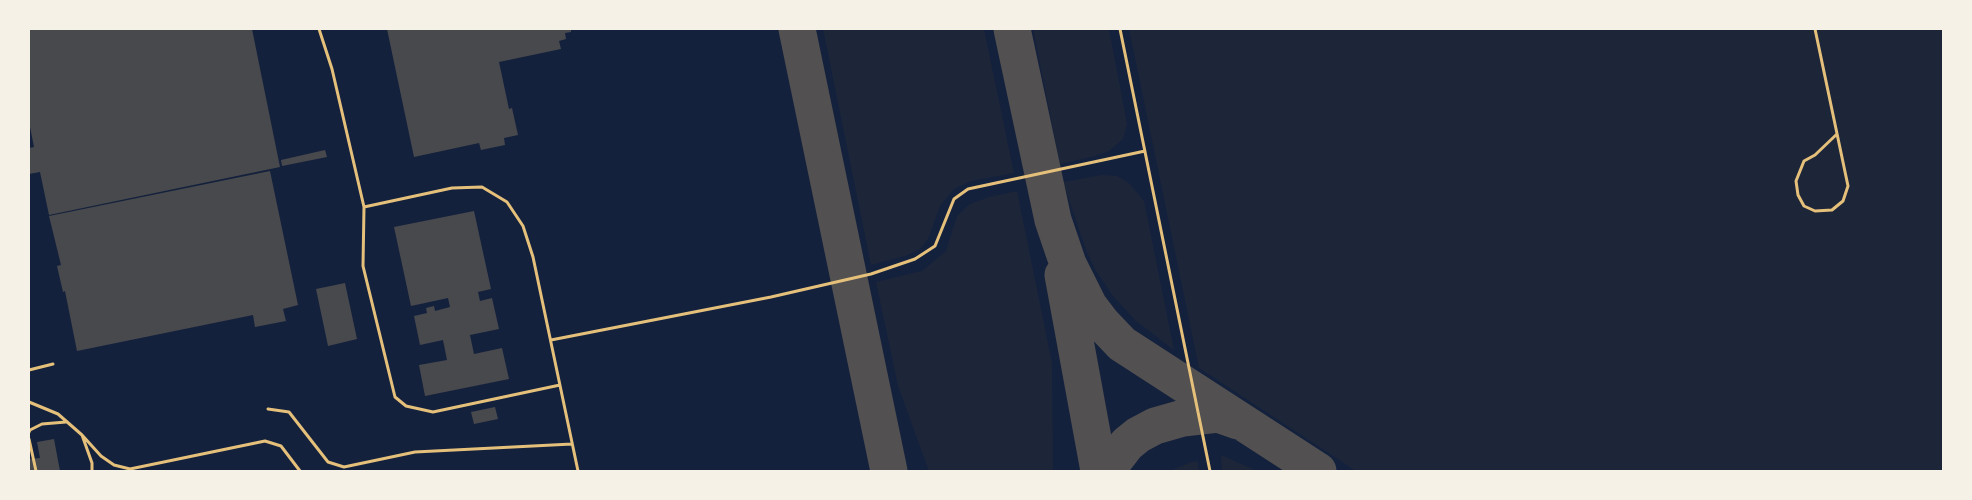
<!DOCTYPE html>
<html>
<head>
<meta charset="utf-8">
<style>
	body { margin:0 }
	#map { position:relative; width:1972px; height:500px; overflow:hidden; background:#14213d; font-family:"Golos Text",sans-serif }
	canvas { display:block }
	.frame { position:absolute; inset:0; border:30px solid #f6f1e7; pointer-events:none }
</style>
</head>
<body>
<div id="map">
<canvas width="1972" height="500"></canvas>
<div class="frame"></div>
</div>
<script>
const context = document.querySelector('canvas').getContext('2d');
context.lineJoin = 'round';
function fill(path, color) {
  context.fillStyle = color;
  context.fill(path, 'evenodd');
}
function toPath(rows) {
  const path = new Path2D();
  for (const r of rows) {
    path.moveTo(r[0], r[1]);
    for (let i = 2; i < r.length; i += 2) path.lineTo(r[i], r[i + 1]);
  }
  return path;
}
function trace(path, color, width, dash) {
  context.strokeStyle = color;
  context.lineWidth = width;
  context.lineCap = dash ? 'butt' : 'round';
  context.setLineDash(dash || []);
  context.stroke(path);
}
const green = toPath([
	[823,29,984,29,1014,173,971,181,954,189,940,206,928,239,920,249,905,256,871,265],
	[1033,29,1109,29,1127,124,1123,139,1109,151,1095,156,1060,164],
	[1129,29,1943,29,1943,471,1356,471,1199,368],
	[1102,175,1117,176,1129,183,1144,201,1174,350,1136,321,1113,296,1096,271,1086,250,1063,182],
	[1017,191,1052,363,1053,471,929,471,898,386,876,282,922,271,946,251,957,216,970,204,989,197],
	[1221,455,1257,471,1222,471],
	[1198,461,1199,471,1170,471,1191,462]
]);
const taxiway = toPath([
	[797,29,889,471],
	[1012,29,1053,220,1068,264,1089,306,1102,323,1122,344,1318,471],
	[1063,275,1099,471],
	[1106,471,1127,444,1138,435,1155,426,1183,418,1218,414,1238,421]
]);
const building = toPath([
	[29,29,252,29,280,167,49,215,40,172,29,174,29,148,34,147,29,122],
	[387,29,571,29,571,32,565,33,566,39,559,41,561,49,499,62,509,109,512,108,518,135,504,138,505,145,481,150,479,143,414,157],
	[325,150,327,157,282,166,281,160],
	[270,171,298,305,283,309,286,321,255,327,253,315,77,351,65,291,63,292,57,266,61,265,49,216],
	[474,211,491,289,478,292,480,301,492,298,499,329,470,335,474,354,502,348,509,379,425,396,419,365,447,360,443,340,420,345,414,316,427,313,426,308,434,306,435,311,450,307,448,298,411,306,394,227],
	[345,283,357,339,328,346,316,289],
	[495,407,498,419,474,424,471,412],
	[54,439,60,471,29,471,29,459,40,458,37,442]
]);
const service = toPath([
	[319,29,332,69,364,207,452,188,482,187,507,202,523,226,533,257,578,471],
	[1120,29,1210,471],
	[1815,29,1848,186,1843,201,1832,210,1815,211,1804,206,1798,195,1796,181,1804,161,1815,155,1837,134],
	[364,207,363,266,395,397,406,406,433,412,560,385],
	[551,340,771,297,871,274,915,259,935,246,954,199,968,189,1145,151],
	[29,370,53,364],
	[29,402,58,414,82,435,92,463,92,471],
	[268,409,289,412,328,462,344,467,415,452,572,444],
	[29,432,30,430,42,424,66,422],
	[82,435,101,456,114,465,130,469,265,441,281,446,300,471],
	[29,439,36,471]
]);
fill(green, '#1d2539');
trace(taxiway, '#525050', 37);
fill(building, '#48494c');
trace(service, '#e5c07b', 3);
</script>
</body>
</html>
